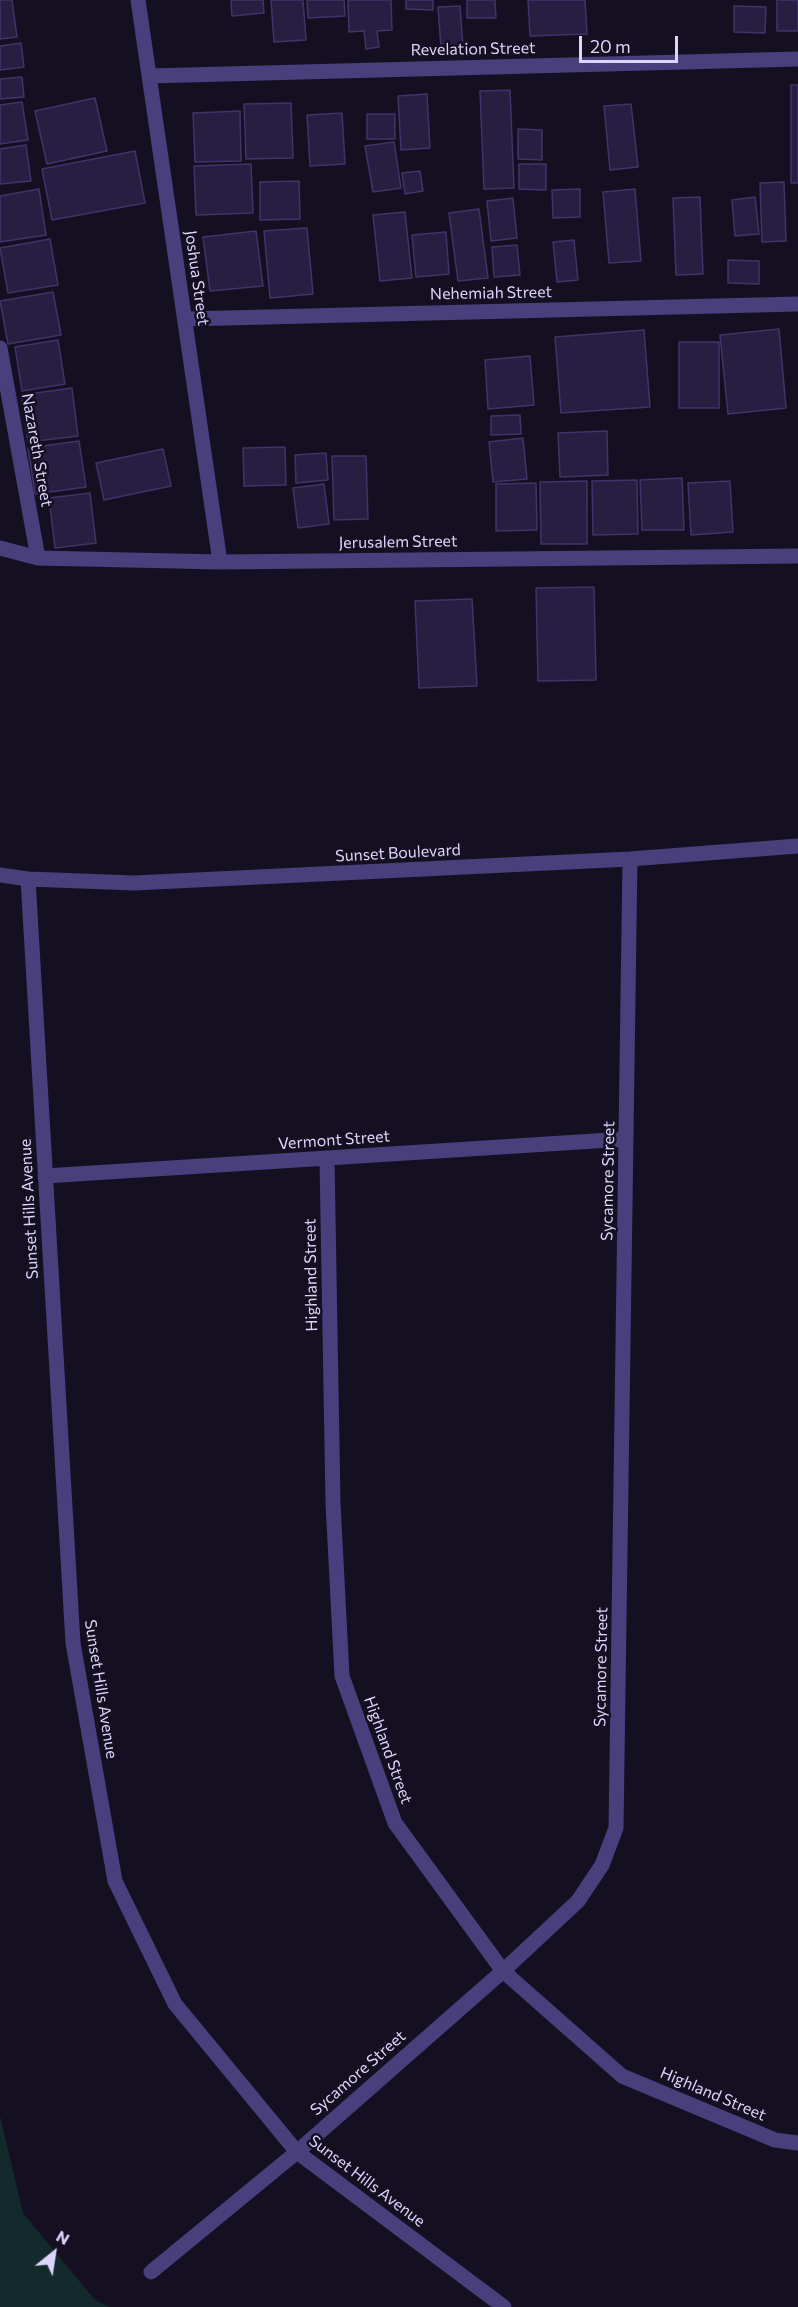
<!DOCTYPE html>
<html>
<head>
<meta charset="utf-8">
<style>
	body { margin:0 }
	#map { position:relative; width:798px; height:2307px; overflow:hidden; background:#151021; font-family:Commissioner,sans-serif }
	canvas { display:block }
	.north { position:absolute; left:24px; top:2223px; width:60px; height:60px; -webkit-text-stroke:4px #151021; paint-order:stroke; rotate:30deg; font-size:16px; font-weight:700; line-height:24px; text-align:center; color:#ddd4fb }
	.north::after { content:''; display:block; margin:auto; width:21px; height:27px; background:#ddd4fb; clip-path:polygon(50% 0,100% 100%,50% 72%,0 100%) }
	.scale { position:absolute; left:579px; top:36px; width:99px; height:27px; box-sizing:border-box; border:3px solid #ddd4fb; border-top:0; padding-left:8px; font-size:18px; line-height:21px; white-space:nowrap; color:#ddd4fb; -webkit-text-stroke:4px #151021; paint-order:stroke }
</style>
</head>
<body>
<div id="map">
<canvas width="798" height="2307"></canvas>
<div class="north">N</div>
<div class="scale">20 m</div>
</div>
<script>
const context = document.querySelector('canvas').getContext('2d');
context.lineJoin = 'round';
function fill(path, color) {
  context.fillStyle = color;
  context.fill(path, 'evenodd');
}
function toPath(rows) {
  const path = new Path2D();
  for (const r of rows) {
    path.moveTo(r[0], r[1]);
    for (let i = 2; i < r.length; i += 2) path.lineTo(r[i], r[i + 1]);
  }
  return path;
}
function trace(path, color, width, dash) {
  context.strokeStyle = color;
  context.lineWidth = width;
  context.lineCap = dash ? 'butt' : 'round';
  context.setLineDash(dash || []);
  context.stroke(path);
}
function label(font, color, halo, rows, align = 'center') {
  context.font = font + ' Commissioner,sans-serif';
  context.lineWidth = 5;
  context.setLineDash([]);
  context.textBaseline = 'middle';
  context.strokeStyle = halo;
  context.fillStyle = color;
  for (const [text, x, y, turn = 0] of rows) {
    context.save();
    context.translate(x, y);
    context.rotate((+turn || 0) * Math.PI / 180);
    context.textAlign = isNaN(turn) ? turn : align;
    if (halo) context.strokeText(text, 0, 0);
    context.fillText(text, 0, 0);
    context.restore();
  }
}
const green = toPath([
	[0,2116,23,2213,95,2300,110,2307,0,2307]
]);
const building = toPath([
	[0,0,12,0,17,37,0,39,0,0],
	[231,0,263,0,264,13,232,16,231,0],
	[271,0,303,0,306,40,274,42,271,0],
	[307,0,344,0,345,16,308,18,307,0],
	[348,0,391,0,392,30,377,31,379,47,366,49,364,31,349,32,348,0],
	[406,0,433,0,433,10,406,9,406,0],
	[467,0,495,0,496,18,467,18,467,0],
	[528,0,585,0,587,34,530,36,528,0],
	[777,0,798,0,798,31,777,31,777,0],
	[460,6,463,47,441,48,438,7,460,6],
	[734,6,766,7,765,33,734,32,734,6],
	[21,43,24,67,0,70,0,46,21,43],
	[22,77,24,97,0,99,0,79,22,77],
	[791,85,798,85,798,183,791,183,791,85],
	[510,90,514,188,484,189,480,91,510,90],
	[427,94,430,148,401,150,398,96,427,94],
	[95,98,107,151,47,164,35,111,95,98],
	[22,102,28,140,0,144,0,105,22,102],
	[291,103,293,158,246,159,244,104,291,103],
	[631,104,638,167,610,170,604,106,631,104],
	[240,111,241,161,195,162,193,113,240,111],
	[342,113,345,164,310,166,307,115,342,113],
	[367,114,395,114,395,139,367,139,367,114],
	[518,129,542,130,542,160,518,159,518,129],
	[394,142,401,188,373,192,365,146,394,142],
	[26,145,31,181,0,184,0,149,26,145],
	[135,151,145,203,52,220,42,169,135,151],
	[251,164,253,213,196,215,194,166,251,164],
	[519,164,546,164,546,190,519,189,519,164],
	[420,171,423,191,405,194,402,173,420,171],
	[299,181,300,219,260,220,260,182,299,181],
	[784,182,786,241,762,242,760,183,784,182],
	[39,189,46,235,0,242,0,196,39,189],
	[580,189,580,217,553,218,552,190,580,189],
	[635,189,641,261,609,263,603,192,635,189],
	[700,197,703,274,676,275,673,198,700,197],
	[755,197,759,234,735,236,732,200,755,197],
	[513,198,517,238,491,241,487,201,513,198],
	[479,209,488,278,458,281,449,213,479,209],
	[405,212,412,278,380,281,373,215,405,212],
	[307,228,313,294,270,298,264,231,307,228],
	[256,231,263,286,210,291,203,237,256,231],
	[446,232,449,274,416,277,412,235,446,232],
	[50,239,58,285,8,293,0,248,50,239],
	[574,240,578,280,557,282,553,242,574,240],
	[517,245,520,275,494,277,492,247,517,245],
	[728,260,759,261,759,284,728,283,728,260],
	[53,292,61,335,8,344,0,301,53,292],
	[779,329,786,408,728,414,720,335,779,329],
	[644,330,650,407,561,413,555,337,644,330],
	[58,340,65,384,22,391,15,347,58,340],
	[679,342,719,342,719,408,679,408,679,342],
	[530,356,534,405,488,409,485,360,530,356],
	[72,388,78,436,28,442,21,395,72,388],
	[520,415,521,434,491,435,491,416,520,415],
	[607,431,608,475,560,477,558,433,607,431],
	[523,438,527,479,493,482,489,442,523,438],
	[79,441,86,487,35,494,28,448,79,441],
	[285,447,286,485,244,486,243,448,285,447],
	[163,449,171,486,104,500,96,463,163,449],
	[326,453,328,480,296,483,295,455,326,453],
	[332,456,366,456,368,519,334,520,332,456],
	[682,478,684,530,642,530,640,480,682,478],
	[637,480,638,534,593,535,592,481,637,480],
	[587,481,587,544,541,544,540,482,587,481],
	[730,481,733,532,691,535,688,483,730,481],
	[536,483,537,530,496,531,496,484,536,483],
	[324,484,329,524,298,528,293,488,324,484],
	[90,493,96,543,55,548,49,498,90,493],
	[594,587,596,680,538,681,536,588,594,587],
	[472,599,477,686,419,688,415,601,472,599]
]);
const minor = toPath([
	[138,0,220,562],
	[149,76,798,59],
	[185,319,798,304],
	[0,348,38,558],
	[0,548,38,558,220,562,798,556],
	[0,875,28,879,134,883,630,859,798,846],
	[28,879,73,1643,115,1881,175,2004,297,2152,504,2307],
	[327,1159,333,1503,342,1676,395,1823,503,1971,622,2076,775,2140,798,2143],
	[45,1176,626,1139],
	[151,2272,297,2152,503,1971,578,1901,602,1865,616,1828,630,859]
]);
const streetNames = [
	["Revelation Street",473,49,-1],
	["Joshua Street",197,278,82],
	["Nehemiah Street",491,293,-1],
	["Nazareth Street",37,450,80],
	["Jerusalem Street",398,542,-1],
	["Sunset Boulevard",398,853,-3],
	["Vermont Street",334,1140,-4],
	["Sycamore Street",608,1181,-89],
	["Sunset Hills Avenue",29,1209,-93],
	["Highland Street",311,1275,-91],
	["Sycamore Street",601,1667,-89],
	["Sunset Hills Avenue",101,1689,81],
	["Highland Street",388,1750,70],
	["Sycamore Street",358,2073,-41],
	["Highland Street",713,2094,23],
	["Sunset Hills Avenue",367,2181,37]
];
fill(green, '#13292b');
fill(building, '#281e41');
trace(building, '#43326a', 1.5);
trace(minor, '#483f7c', 15);
label('16px', '#ddd4fb', '#151021', streetNames);
</script>
</body>
</html>
